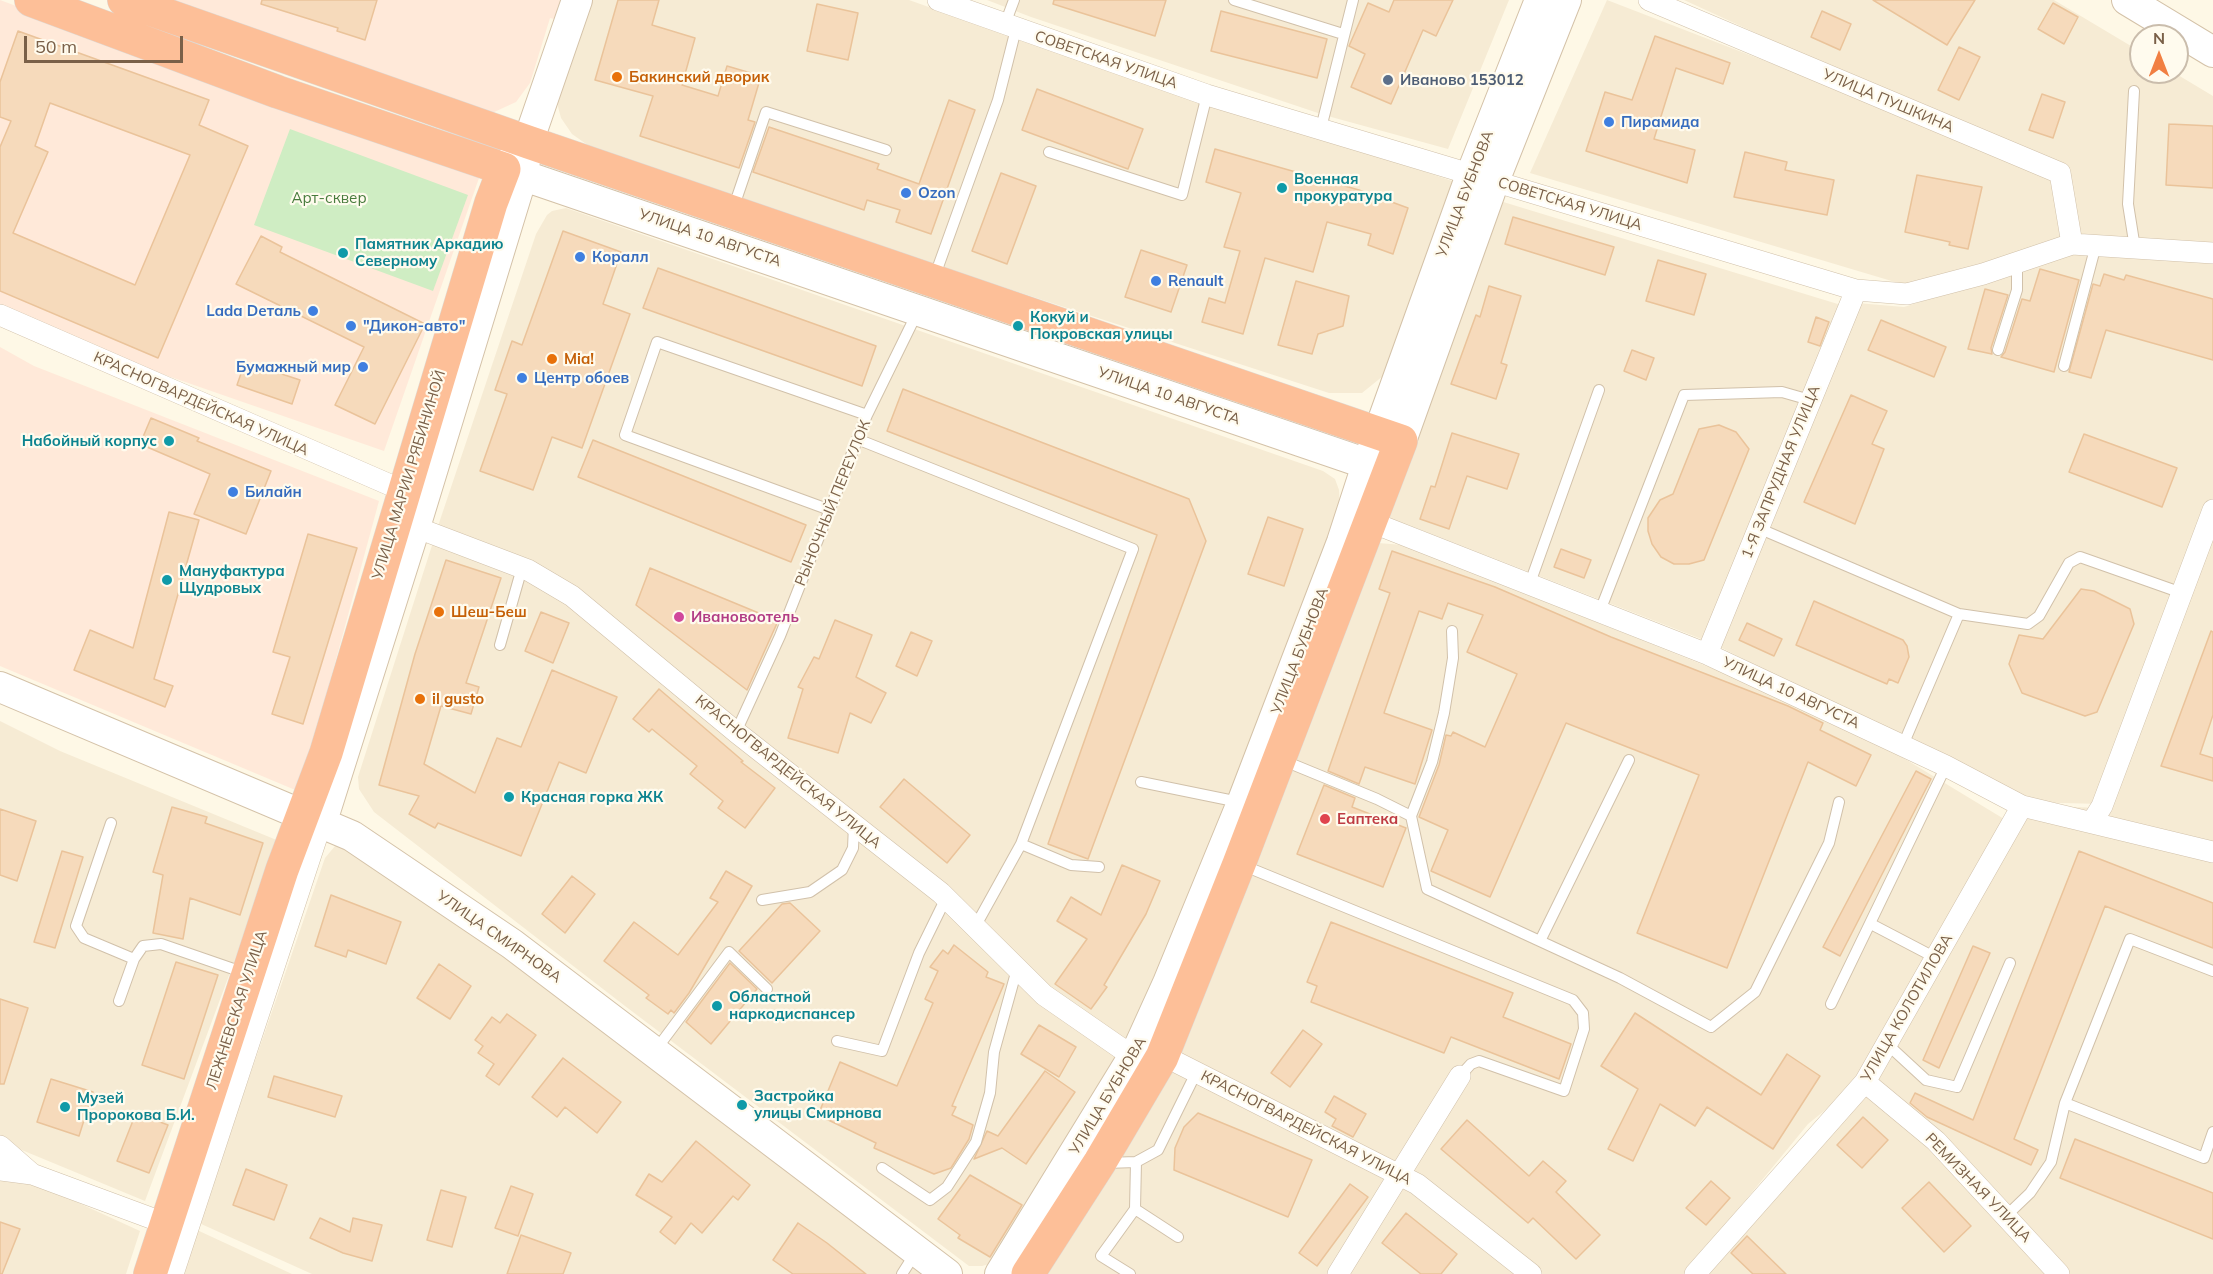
<!DOCTYPE html>
<html>
<head>
<meta charset="utf-8">
<style>
	body { margin:0 }
	#map { position:relative; width:2213px; height:1274px; overflow:hidden; background:#fef8e6; font-family:Mulish,sans-serif }
	canvas { display:block }
	.north { position:absolute; left:2129px; top:24px; width:60px; height:60px; box-sizing:border-box; background:#fffbee; border:2px solid #cabdac; border-radius:50%; rotate:0deg; font-size:16px; font-weight:700; line-height:24px; text-align:center; color:#7a6048 }
	.north::after { content:''; display:block; margin:auto; width:21px; height:27px; background:#f17f42; clip-path:polygon(50% 0,100% 100%,50% 72%,0 100%) }
	.scale { position:absolute; left:24px; top:36px; width:159px; height:27px; box-sizing:border-box; border:3px solid #7a6048; border-top:0; padding-left:8px; font-size:18px; line-height:21px; white-space:nowrap; color:#7a6048; -webkit-text-stroke:4px #fffbee; paint-order:stroke }
</style>
</head>
<body>
<div id="map">
<canvas width="2213" height="1274"></canvas>
<div class="north">N</div>
<div class="scale">50 m</div>
</div>
<script>
const context = document.querySelector('canvas').getContext('2d');
context.lineJoin = 'round';
function fill(path, color) {
  context.fillStyle = color;
  context.fill(path, 'evenodd');
}
function toPath(rows) {
  const path = new Path2D();
  for (const r of rows) {
    path.moveTo(r[0], r[1]);
    for (let i = 2; i < r.length; i += 2) path.lineTo(r[i], r[i + 1]);
  }
  return path;
}
function trace(path, color, width, dash) {
  context.strokeStyle = color;
  context.lineWidth = width;
  context.lineCap = dash ? 'butt' : 'round';
  context.setLineDash(dash || []);
  context.stroke(path);
}
function label(font, color, halo, rows, align = 'center') {
  context.font = font + ' Mulish,sans-serif';
  context.lineWidth = 4.5;
  context.setLineDash([]);
  context.textBaseline = 'middle';
  context.strokeStyle = halo;
  context.fillStyle = color;
  for (const [text, x, y, turn = 0] of rows) {
    context.save();
    context.translate(x, y);
    context.rotate((+turn || 0) * Math.PI / 180);
    context.textAlign = isNaN(turn) ? turn : align;
    if (halo) context.strokeText(text, 0, 0);
    context.fillText(text, 0, 0);
    context.restore();
  }
}
const residential = toPath([
	[586,0,909,0,1205,105,1325,138,1455,182,1383,376,1362,393,1329,393,907,256,589,146,572,134,561,118,556,99],
	[987,0,1509,0,1448,149,1324,115,1031,17],
	[1607,0,2058,174,2069,243,1905,285,1530,173],
	[1684,0,2054,0,2141,52,2141,72,2173,72,2213,96,2213,251,2074,243,2061,173],
	[1500,201,1841,305,1704,640,1406,524,1386,522],
	[566,208,1323,471,1335,479,1339,490,1340,515,1227,805,1131,1037,1118,1042,1046,994,573,594,436,532,536,234,547,215,552,211],
	[2073,247,2213,256,2213,500,2101,804,2024,802,1718,646,1857,303,1904,307,2006,275],
	[2213,515,2213,848,2037,806,2105,808],
	[435,536,570,598,1123,1057,993,1263,982,1266,969,1266,625,1006,374,812,359,789,358,777],
	[1378,543,1403,545,1839,719,2009,822,1864,1079,1808,1124,1685,1274,1538,1274,1394,1170,1173,1055],
	[0,721,60,751,279,841,145,1201,0,1141],
	[2024,809,2213,857,2213,1274,2064,1274,1870,1081],
	[344,843,352,843,935,1274,312,1274,199,1223,325,858,335,846],
	[1166,1066,1394,1180,1334,1274,1037,1274],
	[1865,1085,1933,1143,2053,1274,1693,1274],
	[0,1167,140,1231,126,1274,0,1274],
	[1397,1183,1528,1274,1342,1274],
	[197,1230,292,1274,182,1274]
]);
const commercial = toPath([
	[0,0,479,178,384,451,47,334,0,310],
	[171,0,569,0,563,21,550,18,530,83,516,102,492,113],
	[0,347,34,366,379,501,300,792,0,666]
]);
const green = toPath([
	[290,129,468,195,433,291,254,225]
]);
const building = toPath([
	[262,0,377,0,365,40,337,31,338,28,261,4,262,0],
	[618,0,659,0,652,25,695,38,682,85,718,96,727,66,761,76,748,120,755,122,739,168,640,136,653,96,595,80,618,0],
	[1054,0,1166,0,1155,36,1053,4,1054,0],
	[1394,0,1453,0,1436,36,1423,30,1391,104,1351,87,1365,54,1349,46,1368,3,1389,12,1394,0],
	[1873,0,1975,0,1947,45,1873,0],
	[2053,3,2078,17,2064,44,2038,29,2053,3],
	[817,4,858,13,848,60,807,51,817,4],
	[1221,11,1327,39,1317,78,1211,51,1221,11],
	[1822,11,1851,24,1840,50,1811,37,1822,11],
	[18,31,209,100,199,125,248,146,158,358,0,291,0,147,11,121,0,117,0,82,18,31],
	[50,103,190,155,135,285,13,233,48,152,35,146,50,103],
	[1655,36,1730,63,1723,84,1676,68,1654,139,1695,150,1687,183,1586,151,1605,92,1632,100,1655,36],
	[1959,47,1980,57,1959,100,1938,90,1959,47],
	[1037,89,1143,129,1128,169,1022,130,1037,89],
	[2042,94,2065,102,2053,138,2029,130,2042,94],
	[949,100,975,110,931,234,896,222,900,210,867,200,864,210,753,172,769,127,879,164,877,169,919,184,949,100],
	[2169,124,2213,126,2213,188,2166,185,2169,124],
	[1215,149,1359,190,1408,208,1393,254,1368,245,1371,234,1327,222,1313,272,1265,258,1243,334,1202,322,1209,298,1225,303,1240,251,1224,247,1241,193,1206,182,1215,149],
	[1745,152,1787,162,1785,170,1834,180,1827,215,1734,197,1745,152],
	[1001,173,1036,186,1007,264,972,251,1001,173],
	[1917,175,1982,187,1968,249,1949,245,1950,242,1905,232,1917,175],
	[1513,217,1614,247,1605,275,1505,244,1513,217],
	[563,231,621,252,603,304,630,314,582,448,552,437,533,490,480,471,507,394,495,390,512,341,522,345,563,231],
	[261,236,282,247,280,252,425,324,375,424,335,405,364,347,236,284,261,236],
	[1141,250,1187,265,1171,312,1125,297,1141,250],
	[1658,260,1706,274,1694,315,1646,301,1658,260],
	[658,268,876,346,862,386,643,308,658,268],
	[2040,269,2079,280,2054,372,2001,357,2005,352,2022,299,2030,301,2040,269],
	[2104,274,2124,280,2126,275,2213,299,2213,360,2106,330,2091,378,2069,372,2093,284,2100,286,2104,274],
	[1296,281,1349,296,1343,326,1318,334,1312,354,1278,345,1296,281],
	[1489,286,1521,296,1501,363,1507,365,1496,399,1451,384,1476,315,1480,317,1489,286],
	[1985,289,2008,295,1991,348,1992,354,1968,349,1985,289],
	[1816,317,1829,322,1820,346,1808,342,1816,317],
	[1881,320,1946,347,1934,377,1868,350,1881,320],
	[1632,350,1654,358,1646,380,1624,371,1632,350],
	[245,362,300,380,292,404,237,385,245,362],
	[903,389,1189,499,1206,541,1088,859,1048,844,1157,535,887,431,903,389],
	[1851,395,1887,411,1872,444,1884,449,1855,524,1804,502,1851,395],
	[151,418,199,438,197,441,271,471,246,534,194,514,210,474,140,444,151,418],
	[1719,425,1736,432,1749,449,1704,560,1689,564,1674,564,1661,557,1652,544,1648,531,1648,518,1660,500,1673,494,1699,429,1719,425],
	[1452,433,1519,454,1507,489,1467,476,1449,529,1420,519,1431,486,1435,487,1452,433],
	[2084,434,2177,468,2162,507,2069,472,2084,434],
	[593,440,806,525,791,562,578,477,593,440],
	[169,512,199,520,154,679,173,686,165,707,74,670,90,630,133,648,169,512],
	[1268,517,1303,529,1284,586,1248,574,1268,517],
	[308,534,357,548,303,724,272,714,290,657,273,652,308,534],
	[1561,549,1591,560,1584,578,1554,567,1561,549],
	[1392,551,1495,587,1611,637,1788,706,1823,723,1820,730,1871,755,1856,786,1808,762,1727,968,1637,933,1699,775,1566,723,1490,897,1431,871,1448,830,1419,817,1439,765,1446,735,1451,736,1453,732,1485,747,1517,674,1467,652,1483,615,1448,603,1442,619,1419,611,1384,713,1432,730,1415,784,1365,767,1359,784,1328,771,1390,593,1379,589,1392,551],
	[446,560,501,578,466,683,479,687,471,714,441,706,424,764,475,793,497,738,521,747,552,670,617,697,586,773,559,762,521,856,438,823,435,828,409,814,419,796,379,785,415,654,446,560],
	[650,568,778,621,747,690,636,605,650,568],
	[2081,589,2094,591,2130,609,2134,624,2097,712,2085,716,2022,693,2009,664,2019,635,2043,639,2081,589],
	[1814,601,1903,640,1907,646,1909,657,1898,683,1889,679,1887,684,1796,645,1814,601],
	[541,612,569,623,553,663,525,651,541,612],
	[835,620,872,635,856,677,886,693,871,723,850,713,838,753,788,738,803,689,798,687,814,657,819,659,835,620],
	[1747,623,1782,639,1774,656,1739,640,1747,623],
	[2211,631,2213,632,2213,715,2200,754,2213,758,2213,781,2161,766,2211,631],
	[911,632,932,641,917,676,896,666,911,632],
	[659,689,743,761,741,762,775,788,745,828,718,808,723,801,690,774,697,766,652,729,649,732,633,719,659,689],
	[1916,771,1931,779,1840,956,1823,947,1916,771],
	[904,779,970,835,947,863,880,807,904,779],
	[1324,785,1355,798,1352,807,1406,828,1383,887,1297,854,1324,785],
	[172,807,207,817,205,823,263,843,240,915,190,898,183,939,153,933,163,875,153,872,172,807],
	[0,809,36,821,17,881,0,875,0,809],
	[62,851,83,857,55,948,34,942,62,851],
	[2079,851,2213,903,2213,948,2105,906,2014,1139,2038,1150,2031,1165,1927,1117,1910,1103,1915,1093,1973,1120,2079,851],
	[1122,865,1160,881,1146,914,1104,985,1107,987,1091,1009,1055,984,1087,939,1057,921,1071,897,1101,915,1122,865],
	[726,871,752,886,689,993,674,1013,671,1010,668,1014,646,998,649,995,604,961,634,922,678,955,718,902,710,898,726,871],
	[572,876,595,894,565,933,542,914,572,876],
	[331,895,401,922,386,964,348,950,346,957,315,946,331,895],
	[790,903,820,931,772,983,739,951,782,904,790,903],
	[1331,922,1513,993,1503,1017,1571,1044,1559,1079,1451,1037,1444,1053,1311,1002,1317,986,1307,982,1331,922],
	[954,945,988,972,986,977,1004,984,952,1106,956,1107,952,1115,973,1125,969,1139,951,1168,934,1174,874,1148,876,1143,818,1115,840,1062,897,1086,933,1003,925,999,938,971,930,967,943,950,948,954,954,945],
	[1973,946,1990,953,1939,1068,1923,1060,1973,946],
	[176,962,218,975,184,1079,142,1065,176,962],
	[730,963,757,989,711,1044,686,1022,730,963],
	[439,964,471,986,450,1019,417,998,439,964],
	[0,999,28,1008,4,1084,0,1084,0,999],
	[1635,1013,1761,1095,1787,1054,1820,1076,1773,1149,1707,1107,1695,1126,1660,1104,1633,1161,1608,1149,1638,1089,1601,1066,1635,1013],
	[507,1014,536,1035,499,1085,486,1076,494,1064,478,1053,483,1046,475,1040,492,1017,500,1023,507,1014],
	[1039,1025,1076,1047,1059,1077,1021,1054,1039,1025],
	[1303,1030,1322,1044,1290,1087,1271,1073,1303,1030],
	[563,1058,621,1102,597,1133,565,1107,557,1117,532,1097,563,1058],
	[1045,1071,1075,1092,1026,1164,1002,1148,974,1159,987,1131,998,1136,1045,1071],
	[274,1076,342,1096,335,1117,268,1097,274,1076],
	[51,1079,93,1092,79,1136,37,1122,51,1079],
	[1334,1096,1366,1114,1353,1137,1332,1126,1336,1119,1325,1112,1334,1096],
	[136,1113,168,1125,149,1173,117,1161,136,1113],
	[1198,1113,1312,1160,1288,1217,1174,1170,1175,1148,1184,1127,1198,1113],
	[1863,1117,1888,1140,1862,1168,1837,1145,1863,1117],
	[1467,1120,1529,1176,1543,1161,1566,1181,1556,1192,1600,1235,1576,1259,1533,1218,1528,1223,1441,1149,1467,1120],
	[2075,1139,2213,1193,2213,1239,2060,1178,2075,1139],
	[696,1141,750,1185,738,1200,733,1196,702,1233,691,1223,675,1244,660,1232,672,1217,636,1195,649,1174,662,1182,696,1141],
	[246,1169,287,1185,274,1220,233,1205,246,1169],
	[970,1175,1022,1205,990,1257,958,1238,960,1235,938,1219,970,1175],
	[1711,1181,1730,1198,1706,1225,1686,1208,1711,1181],
	[1929,1182,1971,1226,1944,1252,1902,1208,1929,1182],
	[1350,1184,1368,1197,1317,1266,1299,1253,1350,1184],
	[511,1186,533,1194,518,1236,495,1228,511,1186],
	[441,1190,466,1197,452,1247,427,1240,441,1190],
	[1406,1213,1457,1254,1441,1274,1421,1274,1382,1243,1406,1213],
	[320,1218,350,1232,353,1218,382,1225,372,1261,343,1253,310,1238,320,1218],
	[0,1222,20,1229,2,1274,0,1274,0,1222],
	[798,1223,827,1243,866,1274,793,1274,773,1260,798,1223],
	[521,1235,571,1253,563,1274,507,1274,521,1235],
	[1747,1236,1786,1274,1753,1274,1731,1253,1747,1236]
]);
const lane = toPath([
	[1234,0,1343,34],
	[1005,24,1014,0],
	[2134,91,2128,204,2135,248],
	[1321,128,1353,0],
	[1049,152,1182,195,1207,95],
	[733,209,766,112,886,150],
	[934,278,998,100,1016,29],
	[1998,350,2017,290,2017,263],
	[2064,366,2096,245],
	[857,439,1133,549,1021,844,1071,865,1099,867],
	[830,510,625,435,657,342,867,415],
	[1758,528,1959,614],
	[1530,583,1599,390],
	[1600,611,1684,395,1782,392,1810,400],
	[500,645,522,568],
	[736,732,780,636,867,415,918,311],
	[1903,745,1959,614,2028,624,2039,616,2069,563,2080,557,2182,593],
	[1282,760,1377,799,1411,816,1427,889,1620,978,1711,1027,1755,992,1829,843,1839,802],
	[1141,782,1239,802],
	[1411,816,1432,762,1444,713,1453,658,1452,631],
	[111,823,76,926,84,938,134,959],
	[1242,865,1573,1000,1583,1013,1584,1029,1564,1091,1479,1061,1471,1064,1460,1076],
	[762,900,810,892,842,870,853,848,854,825],
	[1871,924,1936,958],
	[975,927,1021,844],
	[1540,941,1629,760],
	[2213,971,2130,939,2065,1103,2204,1158,2213,1132],
	[119,1001,134,959,143,946,161,944,245,973],
	[1831,1004,1946,766],
	[837,1041,882,1051,919,953,946,898],
	[1887,1044,1926,1080,1957,1087,2010,963],
	[655,1051,729,952,767,989],
	[1136,1162,1135,1209,1178,1237],
	[1106,1163,1136,1162,1158,1150,1196,1073],
	[882,1168,930,1200,947,1187,976,1142,990,1093,994,1052,1017,969],
	[2006,1216,2030,1193,2051,1162,2065,1103],
	[902,1274,916,1252],
	[1130,1274,1101,1256,1135,1209]
]);
const street = toPath([
	[938,0,1207,95,1856,290,1907,294,1983,274,2072,244,2213,253],
	[1649,0,2060,173,2072,244],
	[0,315,404,491],
	[1371,522,1707,654,1946,766,2022,806,2213,852],
	[415,527,528,570,572,596,736,732,941,893,1044,995,1122,1049,1138,1049,1176,1062,1417,1184,1531,1274],
	[1707,654,1856,290],
	[2092,822,2102,806,2213,510],
	[1865,1082,1936,1141,2059,1274],
	[0,1146,32,1174],
	[0,1170,32,1174,167,1224],
	[173,1274,322,821],
	[1338,1274,1460,1076],
	[1695,1274,1865,1082,2022,806]
]);
const secondary = toPath([
	[2127,0,2213,52],
	[528,142,504,169,1385,470],
	[1401,441,1494,181,1566,0],
	[0,687,352,836,512,944,947,1274],
	[322,821,415,527,523,173,528,142,577,0],
	[1000,1274,1138,1049,1168,983,1242,803,1342,542,1367,465,1471,175,1540,0]
]);
const highway = toPath([
	[31,0,278,92,504,169,491,203,326,753,282,870,150,1274],
	[124,0,528,142,1401,441,1239,864,1162,1057,1100,1162,1028,1274]
]);
const markers = [
	[617,77,6,"#e8710a"],
	[1388,80,6,"#5c6f8a"],
	[1609,122,6,"#3f7fe0"],
	[1282,188,6,"#0f9aa8"],
	[906,193,6,"#3f7fe0"],
	[343,253,6,"#0f9aa8"],
	[580,257,6,"#3f7fe0"],
	[1156,281,6,"#3f7fe0"],
	[313,311,6,"#3f7fe0"],
	[351,326,6,"#3f7fe0"],
	[1018,326,6,"#0f9aa8"],
	[552,359,6,"#e8710a"],
	[363,367,6,"#3f7fe0"],
	[522,378,6,"#3f7fe0"],
	[169,441,6,"#0f9aa8"],
	[233,492,6,"#3f7fe0"],
	[167,580,6,"#0f9aa8"],
	[439,612,6,"#e8710a"],
	[679,617,6,"#d1479c"],
	[420,699,6,"#e8710a"],
	[509,797,6,"#0f9aa8"],
	[1325,819,6,"#e0444e"],
	[717,1006,6,"#0f9aa8"],
	[742,1105,6,"#0f9aa8"],
	[65,1107,6,"#0f9aa8"]
];
const streetNames = [
	["СОВЕТСКАЯ УЛИЦА",1106,60,19],
	["УЛИЦА ПУШКИНА",1888,101,23],
	["УЛИЦА БУБНОВА",1465,194,-69],
	["СОВЕТСКАЯ УЛИЦА",1570,204,17],
	["УЛИЦА 10 АВГУСТА",710,238,19],
	["УЛИЦА 10 АВГУСТА",1169,396,19],
	["КРАСНОГВАРДЕЙСКАЯ УЛИЦА",201,404,24],
	["1-Я ЗАПРУДНАЯ УЛИЦА",1781,472,-68],
	["УЛИЦА МАРИИ РЯБИНИНОЙ",409,475,-73],
	["РЫНОЧНЫЙ ПЕРЕУЛОК",833,503,-68],
	["УЛИЦА БУБНОВА",1300,651,-69],
	["УЛИЦА 10 АВГУСТА",1791,693,25],
	["КРАСНОГВАРДЕЙСКАЯ УЛИЦА",788,772,39],
	["УЛИЦА СМИРНОВА",499,937,35],
	["УЛИЦА КОЛОТИЛОВА",1907,1008,-60],
	["ЛЕЖНЕВСКАЯ УЛИЦА",237,1010,-72],
	["УЛИЦА БУБНОВА",1108,1096,-59],
	["КРАСНОГВАРДЕЙСКАЯ УЛИЦА",1306,1128,27],
	["РЕМИЗНАЯ УЛИЦА",1978,1188,46]
];
const foodNames = [
	["Бакинский дворик",629,77],
	["Mia!",564,359],
	["Шеш-Беш",451,612],
	["il gusto",432,699]
];
const serviceNames = [
	["Иваново 153012",1400,80]
];
const shopNames = [
	["Пирамида",1621,122],
	["Ozon",918,193],
	["Коралл",592,257],
	["Renault",1168,281],
	["Lada Dеталь",301,311,"right"],
	["\"Дикон-авто\"",363,326],
	["Бумажный мир",351,367,"right"],
	["Центр обоев",534,378],
	["Билайн",245,492]
];
const cultureNames = [
	["Военная",1294,179],
	["прокуратура",1294,196],
	["Памятник Аркадию",355,244],
	["Северному",355,261],
	["Кокуй и",1030,317],
	["Покровская улицы",1030,334],
	["Набойный корпус",157,441,"right"],
	["Мануфактура",179,571],
	["Щудровых",179,588],
	["Красная горка ЖК",521,797],
	["Областной",729,997],
	["наркодиспансер",729,1014],
	["Застройка",754,1096],
	["улицы Смирнова",754,1113],
	["Музей",77,1098],
	["Пророкова Б.И.",77,1115]
];
const parkNames = [
	["Арт-сквер",329,198]
];
const hotelNames = [
	["Ивановоотель",691,617]
];
const healthNames = [
	["Еаптека",1337,819]
];
fill(residential, '#f6ebd4');
fill(commercial, '#ffe9d9');
fill(green, '#cfedc3');
fill(building, '#f6dabb');
trace(building, '#eac39a', 1.5);
trace(lane, '#d1c1aa', 12);
trace(street, '#d1c1aa', 22);
trace(secondary, '#d4c2a8', 32);
trace(highway, '#dfd9d3', 34);
trace(lane, '#fff', 10);
trace(street, '#fff', 21);
trace(secondary, '#fff', 30);
trace(highway, '#fdbf98', 33);
for (const [x, y, r, color] of markers) {
  const dot = new Path2D();
  dot.arc(x, y, r, 0, 2 * Math.PI);
  context.fillStyle = color;
  context.fill(dot);
  trace(dot, '#fffbee', 2);
}
label('15px', '#7a6048', '#fffbee', streetNames);
label('bold 15px', '#c56008', '#fffbee', foodNames, 'left');
label('bold 15px', '#4e5e75', '#fffbee', serviceNames, 'left');
label('bold 15px', '#366cbe', '#fffbee', shopNames, 'left');
label('bold 15px', '#0d838f', '#fffbee', cultureNames, 'left');
label('15px', '#477b3c', '#fffbee', parkNames);
label('bold 15px', '#b23c85', '#fffbee', hotelNames, 'left');
label('bold 15px', '#be3a42', '#fffbee', healthNames, 'left');
</script>
</body>
</html>
